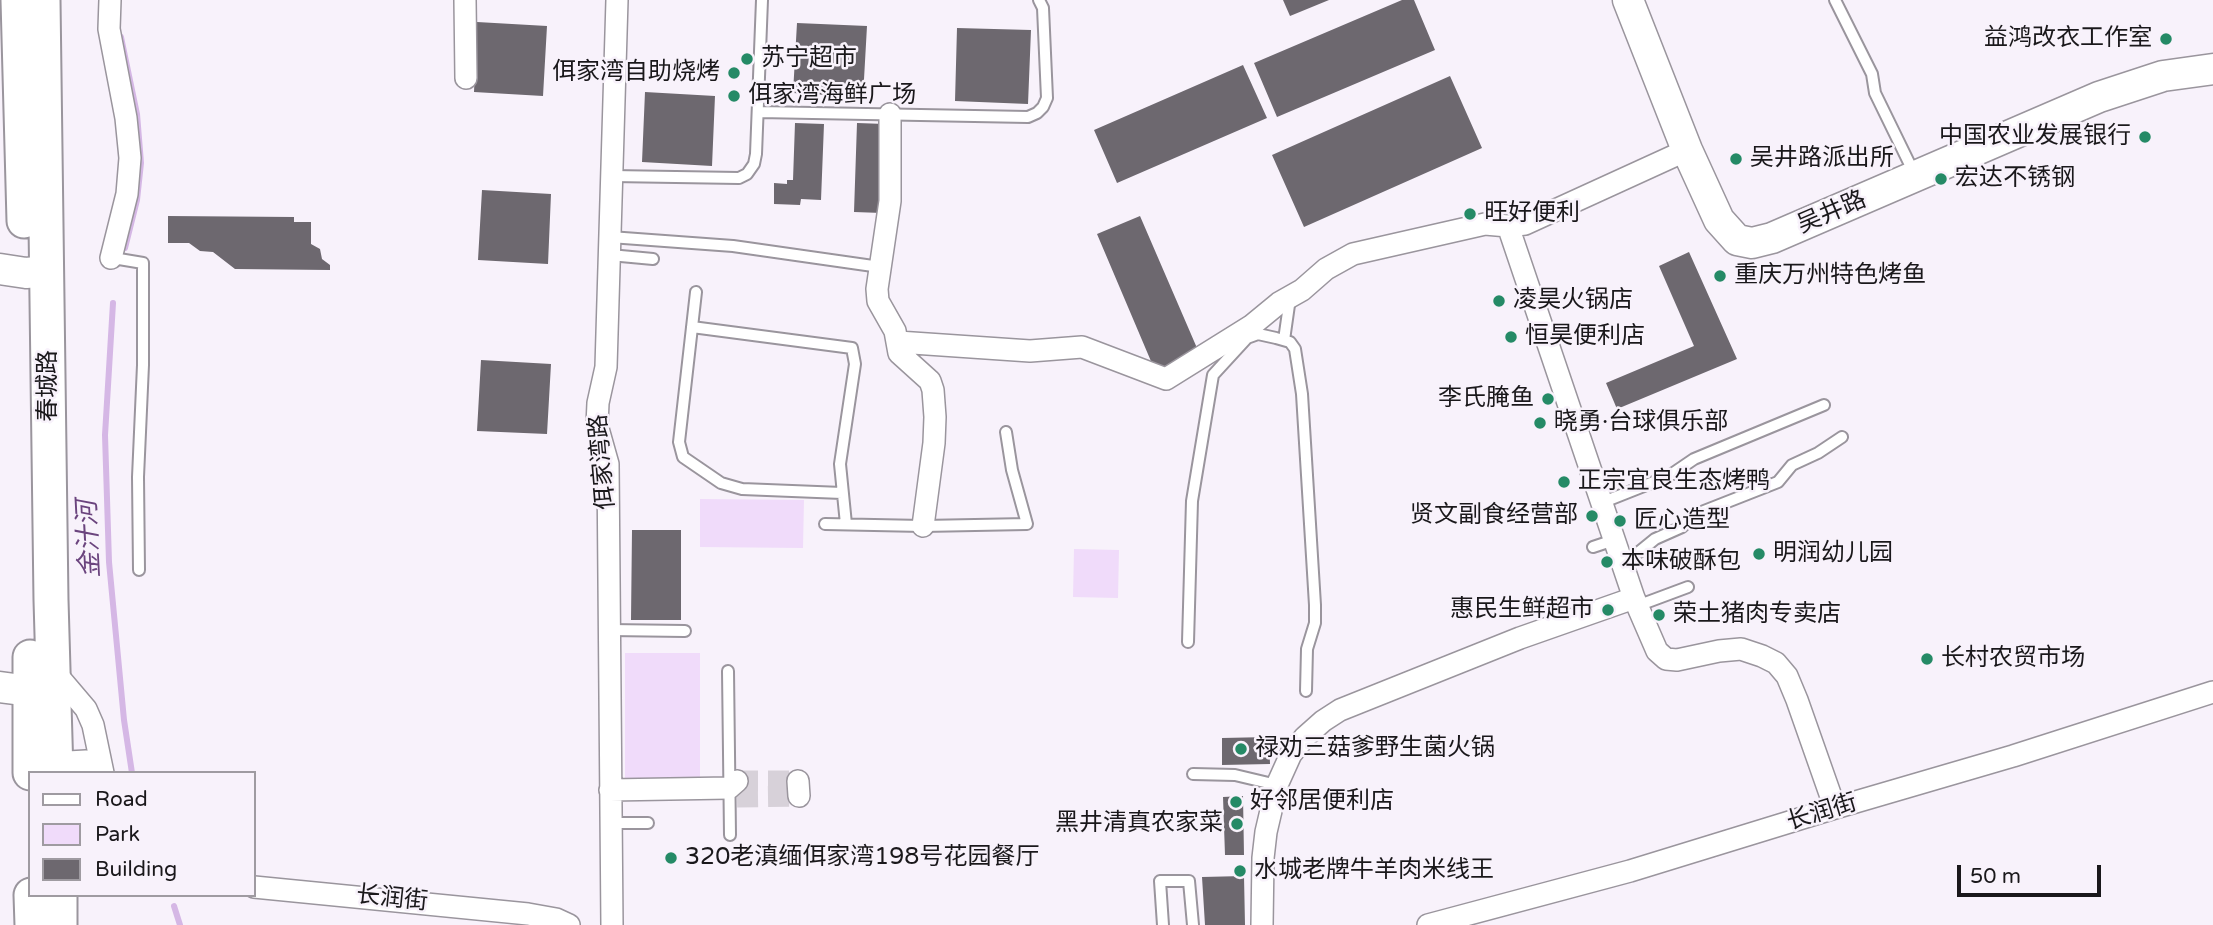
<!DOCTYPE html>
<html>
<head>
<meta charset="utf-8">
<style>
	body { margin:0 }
	#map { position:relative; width:2213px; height:925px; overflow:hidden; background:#f8f2fb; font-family:"Varela Round",sans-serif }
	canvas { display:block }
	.legend { position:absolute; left:28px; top:771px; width:228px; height:126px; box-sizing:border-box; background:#f8f2fb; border:2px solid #9f9ba1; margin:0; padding:9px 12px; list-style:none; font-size:21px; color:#1a181b }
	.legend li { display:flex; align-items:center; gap:14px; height:35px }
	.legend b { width:35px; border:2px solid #9f9ba1 }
	.scale { position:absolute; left:1957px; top:865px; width:144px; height:32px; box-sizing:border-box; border:4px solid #1a181b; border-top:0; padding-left:9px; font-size:21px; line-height:24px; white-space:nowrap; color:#1a181b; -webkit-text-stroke:5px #f8f2fb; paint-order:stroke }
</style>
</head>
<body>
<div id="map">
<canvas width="2213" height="925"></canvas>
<ul class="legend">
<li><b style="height:9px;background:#fff"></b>Road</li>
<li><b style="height:19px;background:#f0dbfa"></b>Park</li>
<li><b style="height:19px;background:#6d686f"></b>Building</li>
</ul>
<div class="scale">50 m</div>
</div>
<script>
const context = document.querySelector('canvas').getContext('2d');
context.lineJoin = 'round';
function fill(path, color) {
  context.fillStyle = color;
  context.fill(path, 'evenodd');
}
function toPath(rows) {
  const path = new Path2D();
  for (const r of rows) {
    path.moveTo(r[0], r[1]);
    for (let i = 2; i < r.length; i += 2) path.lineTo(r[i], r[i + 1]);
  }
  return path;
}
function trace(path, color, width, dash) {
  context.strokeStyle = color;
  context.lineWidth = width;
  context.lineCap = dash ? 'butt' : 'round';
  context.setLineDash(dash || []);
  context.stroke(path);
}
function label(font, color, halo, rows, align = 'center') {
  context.font = font + ' "Varela Round","Noto Sans SC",sans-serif';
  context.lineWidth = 5;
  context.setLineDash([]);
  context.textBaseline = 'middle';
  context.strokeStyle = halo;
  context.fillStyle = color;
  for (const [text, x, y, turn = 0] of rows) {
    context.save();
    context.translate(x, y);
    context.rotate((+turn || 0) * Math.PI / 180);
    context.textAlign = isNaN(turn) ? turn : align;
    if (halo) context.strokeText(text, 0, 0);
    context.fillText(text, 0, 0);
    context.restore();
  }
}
const green = toPath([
	[700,499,804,500,803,548,700,547],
	[1074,549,1119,550,1118,598,1073,597],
	[625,653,700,653,700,779,625,779]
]);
const stream = toPath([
	[121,37,137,114,141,163,137,200,125,248],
	[113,303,105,435,109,562,124,720,132,773],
	[174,906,180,925]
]);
const building = toPath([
	[1283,0,1329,0,1290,16],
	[1402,0,1414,0,1435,50,1277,117,1254,63],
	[477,22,547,26,543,96,474,92],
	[797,23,867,26,863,97,793,93],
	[957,28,1031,30,1028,104,955,101],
	[1243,65,1267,118,1117,183,1094,130],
	[1450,76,1482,148,1304,227,1272,155],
	[645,92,715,96,712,166,642,162],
	[795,123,824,124,821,200,801,199,800,205,774,204,774,183,787,184,787,180,793,180],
	[857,123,885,124,882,213,854,212],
	[482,190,551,194,548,264,478,260],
	[168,216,294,217,294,222,311,222,311,244,320,249,322,259,330,265,330,270,235,269,213,252,200,251,189,243,168,243],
	[1140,216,1200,355,1156,373,1097,234],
	[1689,252,1737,359,1617,409,1606,383,1694,346,1659,266],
	[481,360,551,364,547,434,477,431],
	[632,530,681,530,681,620,631,620],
	[1269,737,1270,764,1222,765,1222,738],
	[1243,796,1244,855,1225,855,1223,797],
	[1244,876,1245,925,1205,925,1202,877]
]);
const streetTunnel = toPath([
	[737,781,798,781],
	[737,797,799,796]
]);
const lane = toPath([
	[1835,0,1872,74,1875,93,1915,175],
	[759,112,1028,117,1037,113,1043,107,1047,98,1043,8,1039,0],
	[612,176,739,178,747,174,754,164,756,154,762,0],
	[610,237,733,246,873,266],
	[610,255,653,259],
	[119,259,143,263,143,365,138,477,139,570],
	[696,292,679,442,683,457,721,483,742,489,842,493],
	[692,327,852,348,855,364,840,464,846,524],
	[1284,340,1290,298],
	[1601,503,1669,476,1694,459,1824,405],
	[825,524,923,526,1027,524,1012,470,1006,432],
	[1593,547,1614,540],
	[1621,560,1639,552,1655,539,1682,527,1694,515,1778,482,1792,465,1818,453,1842,437],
	[1637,606,1688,587],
	[610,630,685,631],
	[1188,642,1192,501,1213,375,1247,338,1258,334,1276,338,1290,342,1295,349,1302,394,1315,605,1315,623,1307,649,1306,691],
	[728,671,730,835],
	[1193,774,1235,775,1277,785],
	[611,823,648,823],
	[1163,925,1160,881,1189,881,1193,925]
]);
const street = toPath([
	[110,0,109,29,126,118,130,158,127,194,111,258],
	[465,0,466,78],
	[890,114,890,201,877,289,878,301,895,331,899,353,930,381,933,390,935,417,934,443,923,526],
	[1508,226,1634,598,1657,651,1666,659,1677,660,1719,651,1741,649,1762,656,1776,663,1787,676,1797,700,1835,808],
	[898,342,1030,351,1082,347,1166,379,1251,326,1279,303,1302,290,1326,269,1353,254,1485,224,1508,226,1525,224,1687,150],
	[52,669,86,709,93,725,103,773],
	[58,773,68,762,86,761,101,767],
	[798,781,799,796],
	[610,790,729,788,737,781],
	[254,887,528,914,556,919,569,925],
	[612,925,608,464,597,425,598,403,606,367,617,0],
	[1262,925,1263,858,1266,832,1277,785,1291,754,1305,737,1323,721,1340,710,1520,638,1634,598],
	[1428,925,1630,871,1835,808,2013,756,2213,692]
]);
const secondary = toPath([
	[1628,0,1687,150,1719,220,1737,240,1752,243,1772,238,2099,97,2163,76,2213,69],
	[0,269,26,273,48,271],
	[0,687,30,691]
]);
const primary = toPath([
	[18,0,24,221],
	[43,0,51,600,56,773],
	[30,657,30,773],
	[31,895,32,925],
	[60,895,60,925]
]);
const markers = [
	[2166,39,7,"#258a66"],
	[747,59,7,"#258a66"],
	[734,73,7,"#258a66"],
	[734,96,7,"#258a66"],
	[2145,137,7,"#258a66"],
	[1736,159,7,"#258a66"],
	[1941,179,7,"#258a66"],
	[1470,214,7,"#258a66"],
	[1720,276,7,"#258a66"],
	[1499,301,7,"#258a66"],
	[1511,337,7,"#258a66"],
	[1548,399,7,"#258a66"],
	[1540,423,7,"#258a66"],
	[1564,482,7,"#258a66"],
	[1592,516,7,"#258a66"],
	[1620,521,7,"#258a66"],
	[1759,554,7,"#258a66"],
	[1607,562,7,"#258a66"],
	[1608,610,7,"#258a66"],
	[1659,615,7,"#258a66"],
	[1927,659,7,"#258a66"],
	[1241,749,7,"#258a66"],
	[1236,802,7,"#258a66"],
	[1237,824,7,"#258a66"],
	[671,858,7,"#258a66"],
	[1240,871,7,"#258a66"]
];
const poiNames = [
	["益鸿改衣工作室",2152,39,"right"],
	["苏宁超市",761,59],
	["佴家湾自助烧烤",720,73,"right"],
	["佴家湾海鲜广场",748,96],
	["中国农业发展银行",2131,137,"right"],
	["吴井路派出所",1750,159],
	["宏达不锈钢",1955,179],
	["旺好便利",1484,214],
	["重庆万州特色烤鱼",1734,276],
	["凌昊火锅店",1513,301],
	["恒昊便利店",1525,337],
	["李氏腌鱼",1534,399,"right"],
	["晓勇·台球俱乐部",1554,423],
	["正宗宜良生态烤鸭",1578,482],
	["贤文副食经营部",1578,516,"right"],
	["匠心造型",1634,521],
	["明润幼儿园",1773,554],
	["本味破酥包",1621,562],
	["惠民生鲜超市",1594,610,"right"],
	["荣土猪肉专卖店",1673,615],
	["长村农贸市场",1941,659],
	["禄劝三菇爹野生菌火锅",1255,749],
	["好邻居便利店",1250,802],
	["黑井清真农家菜",1223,824,"right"],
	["320老滇缅佴家湾198号花园餐厅",685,858],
	["水城老牌牛羊肉米线王",1254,871]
];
const streetNames = [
	["吴井路",1832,213,-23],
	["春城路",49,386,-90],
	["佴家湾路",603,462,-95],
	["长润街",1822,813,-17],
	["长润街",392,899,6]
];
const waterNames = [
	["金汁河",90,539,-93]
];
fill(green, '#f0dbfa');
trace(stream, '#d5b7e5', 6);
fill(building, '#6d686f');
trace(streetTunnel, '#d7d1d9', 21, [21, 10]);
trace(lane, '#9a959d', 14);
trace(street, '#9a959d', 24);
trace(secondary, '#9a959d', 33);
trace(primary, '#9a959d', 37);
trace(lane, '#fff', 10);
trace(street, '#fff', 21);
trace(secondary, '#fff', 30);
trace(primary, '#fff', 33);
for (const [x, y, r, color] of markers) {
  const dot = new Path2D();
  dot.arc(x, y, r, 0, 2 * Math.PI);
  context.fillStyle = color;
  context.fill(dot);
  trace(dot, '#f8f2fb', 2.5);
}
label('24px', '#1a181b', '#f8f2fb', poiNames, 'left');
label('24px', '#1a181b', '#f8f2fb', streetNames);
label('italic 26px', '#6b447e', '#f8f2fb', waterNames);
</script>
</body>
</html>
